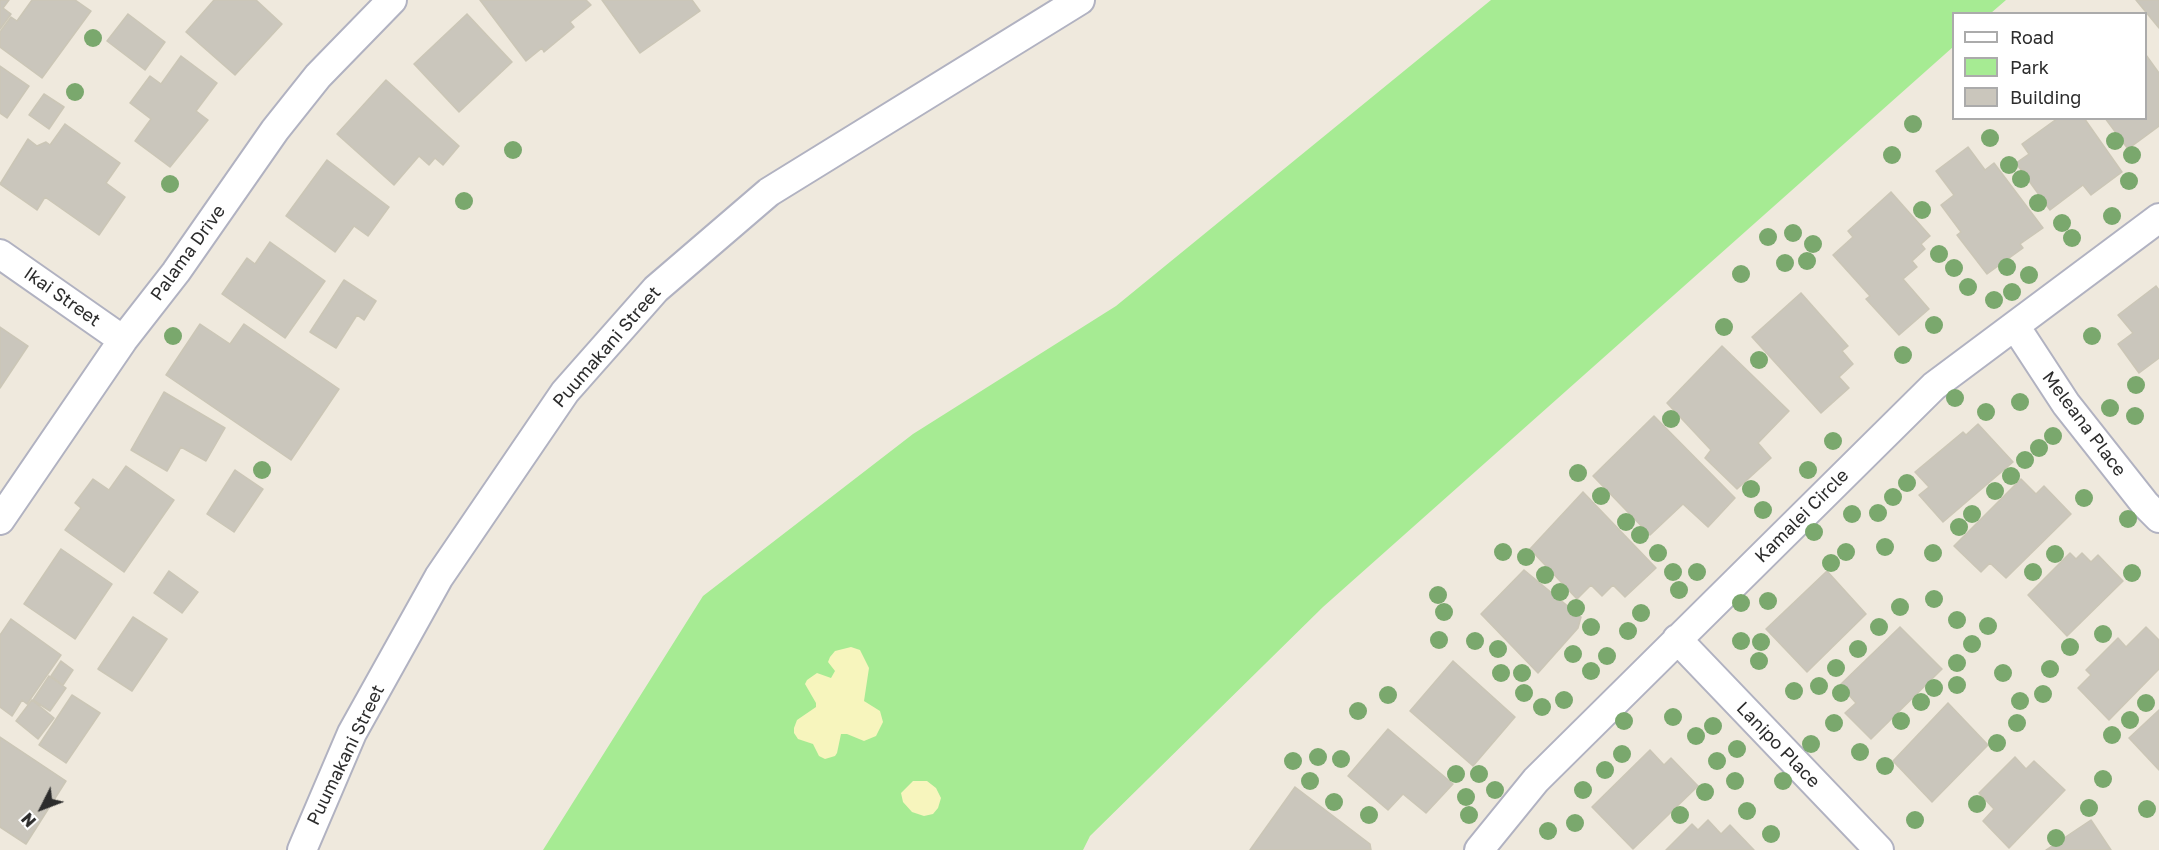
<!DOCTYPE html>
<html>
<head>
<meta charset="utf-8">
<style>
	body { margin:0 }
	#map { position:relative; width:2159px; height:850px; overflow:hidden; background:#efe9dd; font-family:"Golos Text",sans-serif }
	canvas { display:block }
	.legend { position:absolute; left:1952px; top:12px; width:195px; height:108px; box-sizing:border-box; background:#fff; border:2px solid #ababab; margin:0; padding:8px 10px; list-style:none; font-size:18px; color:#2c2c2c }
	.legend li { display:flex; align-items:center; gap:12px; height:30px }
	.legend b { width:30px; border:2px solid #ababab }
	.north { position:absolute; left:12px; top:778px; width:60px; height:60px; -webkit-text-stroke:4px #fff; paint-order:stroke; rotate:228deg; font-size:16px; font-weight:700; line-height:24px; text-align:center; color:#2c2c2c }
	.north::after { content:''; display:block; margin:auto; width:21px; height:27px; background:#2c2c2c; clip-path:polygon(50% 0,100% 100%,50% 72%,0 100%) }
</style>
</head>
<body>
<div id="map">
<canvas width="2159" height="850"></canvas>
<ul class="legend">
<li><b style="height:8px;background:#fff"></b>Road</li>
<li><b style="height:16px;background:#a6eb93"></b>Park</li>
<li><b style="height:16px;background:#cac6bc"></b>Building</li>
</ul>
<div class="north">N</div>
</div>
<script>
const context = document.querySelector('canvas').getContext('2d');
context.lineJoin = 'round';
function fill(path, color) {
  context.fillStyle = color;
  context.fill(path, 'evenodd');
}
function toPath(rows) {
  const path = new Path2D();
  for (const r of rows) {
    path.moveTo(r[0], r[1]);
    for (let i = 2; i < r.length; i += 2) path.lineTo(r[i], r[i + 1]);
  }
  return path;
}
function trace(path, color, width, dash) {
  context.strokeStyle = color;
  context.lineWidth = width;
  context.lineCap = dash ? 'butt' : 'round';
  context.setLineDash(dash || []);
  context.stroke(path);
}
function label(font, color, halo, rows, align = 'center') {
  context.font = font + ' "Golos Text",sans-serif';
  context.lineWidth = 6;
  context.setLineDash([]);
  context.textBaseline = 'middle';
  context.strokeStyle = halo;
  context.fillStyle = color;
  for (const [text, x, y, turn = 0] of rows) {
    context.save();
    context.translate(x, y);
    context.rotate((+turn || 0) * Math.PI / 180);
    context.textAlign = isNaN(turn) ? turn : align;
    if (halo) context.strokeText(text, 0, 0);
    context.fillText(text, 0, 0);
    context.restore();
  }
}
const green = toPath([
	[1491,0,2006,0,1991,13,1954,14,1953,47,1323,607,1090,836,1083,850,543,850,703,596,913,434,1116,306]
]);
const sand = toPath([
	[851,647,860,650,869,668,864,701,880,711,883,722,876,736,864,741,847,734,841,734,837,753,835,756,825,759,819,756,813,744,798,739,794,733,794,728,797,720,816,707,816,703,805,684,807,680,817,673,831,678,835,671,828,662,830,657,835,651],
	[913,781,927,781,936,788,941,798,938,808,933,814,924,816,912,812,903,802,901,793]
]);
const building = toPath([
	[0,0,9,0,3,8,11,14,0,29,0,0],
	[32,0,75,0,91,11,42,78,0,47,0,32,11,17,17,21,32,0],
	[214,0,256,0,282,24,235,75,186,32,214,0],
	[480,0,586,0,591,5,570,22,574,27,544,52,542,48,526,61,480,0],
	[602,0,692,0,700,11,640,53,602,0],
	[2136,0,2159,0,2159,28,2136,0],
	[128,14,165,42,145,70,107,41,128,14],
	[467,14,512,62,459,112,414,64,467,14],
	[2146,55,2159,73,2159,126,2128,149,2105,118,2146,118,2146,55],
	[181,56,217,83,196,111,208,120,170,167,135,141,151,119,130,103,150,76,161,84,181,56],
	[0,66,29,86,7,118,0,113,0,66],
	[386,80,459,146,443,165,435,158,429,165,419,156,394,185,337,134,386,80],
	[44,94,64,107,49,129,29,115,44,94],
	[2058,118,2084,118,2122,172,2091,195,2083,185,2050,210,2016,163,2029,154,2022,144,2058,118],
	[65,124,120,163,106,183,125,197,99,235,45,197,37,210,0,184,28,139,37,146,46,142,50,145,65,124],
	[1968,147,1985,170,1994,163,2043,228,2020,244,2023,248,1987,274,1957,235,1961,232,1941,205,1954,195,1936,171,1968,147],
	[327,160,389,207,368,236,354,226,335,252,286,216,327,160],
	[1891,192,1930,236,1921,244,1925,249,1912,261,1917,267,1903,279,1929,309,1899,335,1866,299,1870,296,1833,255,1853,237,1848,231,1891,192],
	[270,242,325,281,285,338,222,294,247,258,255,264,270,242],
	[344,280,376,301,364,320,357,315,336,348,310,332,344,280],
	[2156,286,2159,290,2159,358,2139,373,2118,344,2133,333,2118,315,2156,286],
	[1801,293,1848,346,1842,351,1853,364,1839,377,1849,388,1821,413,1752,337,1801,293],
	[200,324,230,344,244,324,339,389,291,460,166,375,200,324],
	[0,327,28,346,0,388,0,327],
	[1722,346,1789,411,1758,443,1771,458,1737,489,1705,458,1711,450,1667,403,1722,346],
	[164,392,225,428,206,461,181,447,167,471,131,450,164,392],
	[1654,416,1735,498,1708,527,1683,504,1650,535,1593,476,1654,416],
	[1978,424,2013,462,1943,522,1919,495,1929,487,1915,472,1963,432,1966,435,1978,424],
	[126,466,174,500,124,572,65,530,81,508,75,503,93,479,109,490,126,466],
	[235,470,263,489,234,532,207,514,235,470],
	[2021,479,2036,494,2044,486,2071,514,2006,578,1990,563,1981,572,1954,546,2021,479],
	[1583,492,1656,568,1625,597,1613,585,1602,596,1591,585,1577,599,1530,549,1583,492],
	[61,549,112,584,75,639,24,604,61,549],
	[2070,553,2076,559,2082,553,2091,562,2098,555,2123,581,2067,636,2028,595,2070,553],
	[1524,570,1581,617,1578,628,1538,673,1481,614,1524,570],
	[169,571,198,592,182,613,154,593,169,571],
	[1827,571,1866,614,1807,672,1766,629,1827,571],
	[133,617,167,639,132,691,98,669,133,617],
	[11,619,61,655,27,704,22,700,12,716,0,707,0,635,11,619],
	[1900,627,1942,669,1871,739,1845,713,1856,703,1840,685,1900,627],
	[2146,627,2159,640,2159,669,2109,720,2078,688,2091,675,2086,670,2118,638,2126,647,2146,627],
	[61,661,73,670,63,685,51,676,61,661],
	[1453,661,1515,717,1473,766,1410,711,1453,661],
	[49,676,66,688,50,711,33,700,49,676],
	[72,695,100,713,66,763,39,745,72,695],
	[32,700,54,718,38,739,16,721,32,700],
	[1948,703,1988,745,1932,802,1893,761,1948,703],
	[2159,710,2159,770,2129,738,2159,710],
	[1388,729,1453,784,1426,813,1403,794,1388,810,1348,776,1388,729],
	[0,737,66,781,26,844,0,827,0,737],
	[1650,750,1664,765,1671,758,1698,786,1633,849,1592,807,1650,750],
	[2015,757,2026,769,2034,761,2065,790,2009,848,1983,821,1994,809,1979,793,2015,757],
	[1295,787,1370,844,1371,850,1250,850,1295,787],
	[1708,820,1721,834,1730,825,1754,850,1666,850,1692,824,1698,830,1708,820],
	[2091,820,2111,850,2046,850,2091,820]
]);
const street = toPath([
	[0,254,123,340],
	[2015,326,2066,404,2145,504,2159,518],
	[0,520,123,340,176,272,275,130,318,76,392,0],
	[1677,639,1879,850],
	[302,850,352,733,439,577,565,392,656,289,769,192,1080,0],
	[1479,850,1536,780,1934,386,2159,218]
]);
const trees = [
	[93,38],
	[75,92],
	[1913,124],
	[1990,138],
	[2115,141],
	[513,150],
	[1892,155],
	[2132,155],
	[2009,165],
	[2021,179],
	[2129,181],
	[170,184],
	[464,201],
	[2038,203],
	[1922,210],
	[2112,216],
	[2062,223],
	[1793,233],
	[1768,237],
	[2072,238],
	[1813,244],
	[1939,254],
	[1807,261],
	[1785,263],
	[2007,267],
	[1954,268],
	[1741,274],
	[2029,275],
	[1968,287],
	[2012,292],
	[1994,300],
	[1934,325],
	[1724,327],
	[173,336],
	[2092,336],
	[1903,355],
	[1759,360],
	[2136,385],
	[1955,398],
	[2020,402],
	[2110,408],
	[1986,412],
	[2135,416],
	[1671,419],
	[2053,436],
	[1833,441],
	[2039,448],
	[2025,460],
	[262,470],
	[1808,470],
	[1578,473],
	[2011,476],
	[1907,483],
	[1751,489],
	[1995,491],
	[1601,496],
	[1893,497],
	[2084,498],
	[1763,510],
	[1878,513],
	[1852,514],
	[1972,514],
	[2128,519],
	[1626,522],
	[1959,527],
	[1814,532],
	[1640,535],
	[1885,547],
	[1503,552],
	[1846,552],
	[1658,553],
	[1933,553],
	[2055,554],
	[1526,557],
	[1831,563],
	[1673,572],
	[1697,572],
	[2033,572],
	[2132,573],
	[1545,575],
	[1679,590],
	[1560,592],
	[1438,595],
	[1934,599],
	[1768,601],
	[1741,603],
	[1900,607],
	[1576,608],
	[1444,612],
	[1641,613],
	[1957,620],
	[1988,626],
	[1591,627],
	[1879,627],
	[1628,631],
	[2103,634],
	[1439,640],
	[1475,641],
	[1741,641],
	[1761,642],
	[1972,644],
	[2070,647],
	[1498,649],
	[1858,649],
	[1573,654],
	[1607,656],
	[1759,661],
	[1957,663],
	[1836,668],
	[2050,669],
	[1591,671],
	[1501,673],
	[1522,673],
	[2003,673],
	[1957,685],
	[1819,686],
	[1934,688],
	[1794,691],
	[1524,693],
	[1841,693],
	[2043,694],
	[1388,695],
	[1564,700],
	[2020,701],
	[1921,702],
	[2146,703],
	[1542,707],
	[1358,711],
	[1673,717],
	[2130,720],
	[1624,721],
	[1901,721],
	[1834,723],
	[2017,723],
	[1713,726],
	[2112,735],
	[1696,736],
	[1997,743],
	[1811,744],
	[1737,749],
	[1860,752],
	[1622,754],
	[1318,757],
	[1341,759],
	[1293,761],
	[1717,761],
	[1885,766],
	[1605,770],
	[1456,774],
	[1479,774],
	[2103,779],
	[1310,781],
	[1735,781],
	[1783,781],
	[1495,790],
	[1583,790],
	[1705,792],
	[1466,797],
	[1334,802],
	[1977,804],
	[2089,808],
	[2147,809],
	[1747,811],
	[1369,815],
	[1469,815],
	[1680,815],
	[1915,820],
	[1575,823],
	[1548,831],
	[1771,834],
	[2056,838]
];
const streetNames = [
	["Palama Drive",188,253,-54],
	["Ikai Street",62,297,35],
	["Puumakani Street",607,347,-49],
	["Meleana Place",2084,424,53],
	["Kamalei Circle",1802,516,-45],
	["Lanipo Place",1778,745,46],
	["Puumakani Street",346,755,-64]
];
fill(green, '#a6eb93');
fill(sand, '#f7f5bd');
fill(building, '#cac6bc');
trace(building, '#cbc6b6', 1.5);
trace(street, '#b1b2c1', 32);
trace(street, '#fff', 28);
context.fillStyle = '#7aa86d';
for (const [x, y] of trees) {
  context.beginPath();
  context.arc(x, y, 9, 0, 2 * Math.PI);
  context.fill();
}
label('18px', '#2c2c2c', '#fff', streetNames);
</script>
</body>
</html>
